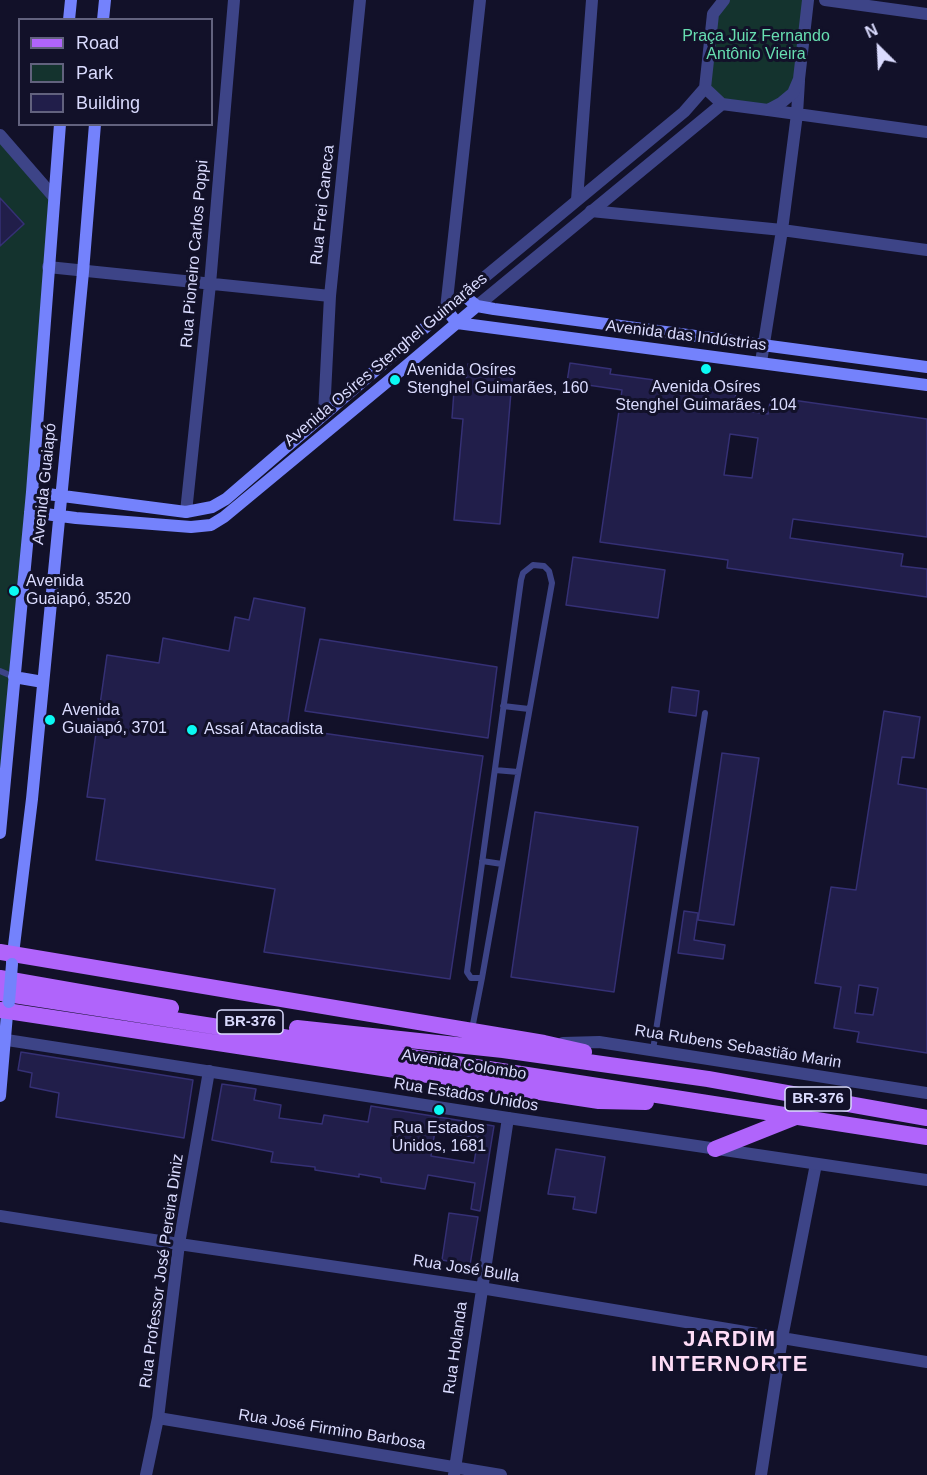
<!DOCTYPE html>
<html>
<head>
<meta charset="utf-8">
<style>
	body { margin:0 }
	#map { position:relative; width:927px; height:1475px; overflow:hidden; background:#121129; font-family:Helvetica,sans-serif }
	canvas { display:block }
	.legend { position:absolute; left:18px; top:18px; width:195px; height:108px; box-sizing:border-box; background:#121129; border:2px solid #62627e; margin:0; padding:8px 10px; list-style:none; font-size:18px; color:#dadbfe }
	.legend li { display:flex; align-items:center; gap:12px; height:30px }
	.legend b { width:30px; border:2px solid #62627e }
	.north { position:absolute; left:849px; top:18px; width:60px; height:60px; -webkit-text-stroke:4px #121129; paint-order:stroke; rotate:336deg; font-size:16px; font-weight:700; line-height:24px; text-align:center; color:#dadbfe }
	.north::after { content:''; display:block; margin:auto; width:21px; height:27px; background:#dadbfe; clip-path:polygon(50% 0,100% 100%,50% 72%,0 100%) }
</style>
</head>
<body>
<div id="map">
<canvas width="927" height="1475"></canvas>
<ul class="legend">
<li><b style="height:8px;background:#b064fb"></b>Road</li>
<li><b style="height:16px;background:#14332e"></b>Park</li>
<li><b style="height:16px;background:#211e4a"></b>Building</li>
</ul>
<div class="north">N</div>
</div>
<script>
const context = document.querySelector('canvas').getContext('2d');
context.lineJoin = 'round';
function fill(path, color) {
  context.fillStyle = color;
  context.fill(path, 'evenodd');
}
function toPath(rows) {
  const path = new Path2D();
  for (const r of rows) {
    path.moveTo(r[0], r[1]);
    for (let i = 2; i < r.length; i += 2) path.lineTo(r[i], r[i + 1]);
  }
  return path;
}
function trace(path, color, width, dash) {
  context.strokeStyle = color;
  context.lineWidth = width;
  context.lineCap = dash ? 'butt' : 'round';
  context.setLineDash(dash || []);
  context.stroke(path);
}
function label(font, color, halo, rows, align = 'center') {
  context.font = font + ' Helvetica,sans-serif';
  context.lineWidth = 6;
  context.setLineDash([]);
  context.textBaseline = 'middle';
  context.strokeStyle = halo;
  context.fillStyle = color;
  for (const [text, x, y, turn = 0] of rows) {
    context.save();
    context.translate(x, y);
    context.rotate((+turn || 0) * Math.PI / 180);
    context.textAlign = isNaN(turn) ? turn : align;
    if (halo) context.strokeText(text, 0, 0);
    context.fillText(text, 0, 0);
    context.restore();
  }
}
const green = toPath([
	[724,0,808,0,799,79,768,110,722,104,705,88,713,14],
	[0,135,53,196,0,834]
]);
const building = toPath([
	[0,198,24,224,0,246,0,198],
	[570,363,611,369,610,374,736,391,734,409,768,414,771,397,927,419,927,537,793,519,790,538,903,554,901,566,927,569,927,597,727,568,728,560,600,542,622,390,567,382,570,363],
	[730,434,758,438,752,478,724,475,730,434],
	[468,364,513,368,500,524,454,520,463,419,452,418,454,391,465,392,468,364],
	[573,557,665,570,658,618,566,605,573,557],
	[254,598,305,608,287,728,483,756,450,979,264,952,275,889,96,860,105,799,87,797,107,655,159,663,163,638,229,651,235,617,249,620,254,598],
	[320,639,497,667,488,738,305,711,320,639],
	[672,687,699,691,696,716,669,712,672,687],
	[884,711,920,717,914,758,902,757,898,784,927,789,927,1053,857,1042,859,1032,834,1028,841,987,815,983,831,887,856,890,884,711],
	[859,985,878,988,873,1015,855,1013,859,985],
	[722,753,759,758,734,925,698,920,722,753],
	[535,812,638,827,614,992,511,977,535,812],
	[684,911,698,913,694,940,725,945,723,959,678,953,684,911],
	[21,1052,193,1080,184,1138,56,1117,59,1093,30,1087,32,1073,18,1070,21,1052],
	[222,1084,256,1089,254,1100,281,1105,279,1118,322,1124,324,1115,368,1122,371,1106,494,1126,480,1211,471,1209,475,1183,428,1175,425,1189,381,1182,381,1178,359,1174,359,1177,315,1170,315,1167,271,1162,273,1152,212,1140,222,1084],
	[435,1131,478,1138,474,1163,431,1156,435,1131],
	[556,1149,605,1157,596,1213,573,1209,575,1197,548,1194,556,1149],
	[449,1213,478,1217,470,1265,442,1260,449,1213]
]);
const service = toPath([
	[0,671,14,677],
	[503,706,529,709],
	[495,770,518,772],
	[482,861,502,864],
	[472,1029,482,978,552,583,549,571,544,566,533,565,523,573,521,580,467,972,471,978,482,978],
	[653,1050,705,713]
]);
const minor = toPath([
	[825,0,927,14],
	[768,110,927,132],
	[0,135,53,196],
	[577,200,592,0],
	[591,211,782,230,927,250],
	[48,267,330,296],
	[446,309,480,0],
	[761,362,782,230,797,114,799,81],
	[324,414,330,296,360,0],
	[186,512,210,284,234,0],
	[0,1216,179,1244,481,1288,927,1362],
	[158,1418,501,1475],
	[146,1475,158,1418,179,1244,209,1071],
	[454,1475,508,1118],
	[761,1475,782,1338,816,1164]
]);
const tertiary = toPath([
	[705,88,722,104,768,110,781,103,793,93,799,79,808,0],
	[705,88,713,14,724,0],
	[463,295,684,112,705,88],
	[477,306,722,104],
	[0,1039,508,1118,927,1180],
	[563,1043,599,1042,927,1093]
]);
const secondary = toPath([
	[69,20,71,0],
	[103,20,105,0],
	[446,309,457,323,927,385],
	[32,492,186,512,212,507,226,499,463,295,477,306,494,309,927,367],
	[30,512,76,518,191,527,211,525,224,517,393,377,477,306],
	[14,677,43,682],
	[0,833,32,492,60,124],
	[12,962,32,799,83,272,95,124],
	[0,1096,8,1003]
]);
const primary = toPath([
	[0,952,544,1043,584,1052],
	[0,978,171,1008],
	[0,993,927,1137],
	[0,1010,599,1101,646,1102],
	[297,1028,503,1050,708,1079,927,1118],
	[715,1149,798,1116]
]);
const secondaryBridge = toPath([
	[9,1002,12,964]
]);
const markers = [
	[706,369,6,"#0bf9f3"],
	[395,380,6,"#0bf9f3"],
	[14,591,6,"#0bf9f3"],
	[50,720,6,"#0bf9f3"],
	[192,730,6,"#0bf9f3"],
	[439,1110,6,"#0bf9f3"]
];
const shields = [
	[250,1022,66],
	[818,1099,66]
];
const shieldNames = [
	["BR-376",250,1022],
	["BR-376",818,1099]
];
const parkNames = [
	["Praça Juiz Fernando",756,37],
	["Antônio Vieira",756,55]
];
const streetNames = [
	["Rua Frei Caneca",323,205,-84],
	["Rua Pioneiro Carlos Poppi",195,254,-85],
	["Avenida das Indústrias",686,336,7],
	["Avenida Osíres Stenghel Guimarães",386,360,-40],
	["Avenida Guaiapó",45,484,-84],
	["Rua Rubens Sebastião Marin",738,1047,9],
	["Avenida Colombo",464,1065,9],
	["Rua Estados Unidos",466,1095,9],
	["Rua José Bulla",466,1269,9],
	["Rua Professor José Pereira Diniz",162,1271,-82],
	["Rua Holanda",456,1348,-82],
	["Rua José Firmino Barbosa",332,1430,9]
];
const poiNames = [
	["Avenida Osíres",407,371],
	["Stenghel Guimarães, 160",407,389],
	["Avenida Osíres",706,388,"center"],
	["Stenghel Guimarães, 104",706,406,"center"],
	["Avenida",26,582],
	["Guaiapó, 3520",26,600],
	["Avenida",62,711],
	["Guaiapó, 3701",62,729],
	["Assaí Atacadista",204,730],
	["Rua Estados",439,1129,"center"],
	["Unidos, 1681",439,1147,"center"]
];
const districtNames = [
	["JARDIM",730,1340],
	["INTERNORTE",730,1365]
];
fill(green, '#14332e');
fill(building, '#211e4a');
trace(building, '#353075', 1.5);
trace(service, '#3d4487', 6);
trace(minor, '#3d4487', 12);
trace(tertiary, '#3d4487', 12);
trace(secondary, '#7482fc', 12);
trace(primary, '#b064fb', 16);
trace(secondaryBridge, '#7482fc', 12);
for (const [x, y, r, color] of markers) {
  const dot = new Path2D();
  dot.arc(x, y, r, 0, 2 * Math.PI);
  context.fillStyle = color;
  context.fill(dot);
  trace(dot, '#121129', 2);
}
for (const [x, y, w] of shields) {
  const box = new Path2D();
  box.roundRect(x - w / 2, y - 12, w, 24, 4.5);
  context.fillStyle = '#121129';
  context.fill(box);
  trace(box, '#dadbfe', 1.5);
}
label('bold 15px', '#dadbfe', null, shieldNames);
label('16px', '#67deb1', '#121129', parkNames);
label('16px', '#dadbfe', '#121129', streetNames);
label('16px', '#dadbfe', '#121129', poiNames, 'left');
context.letterSpacing = '1.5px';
label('bold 22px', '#fedcf6', '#121129', districtNames);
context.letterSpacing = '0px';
</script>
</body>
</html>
